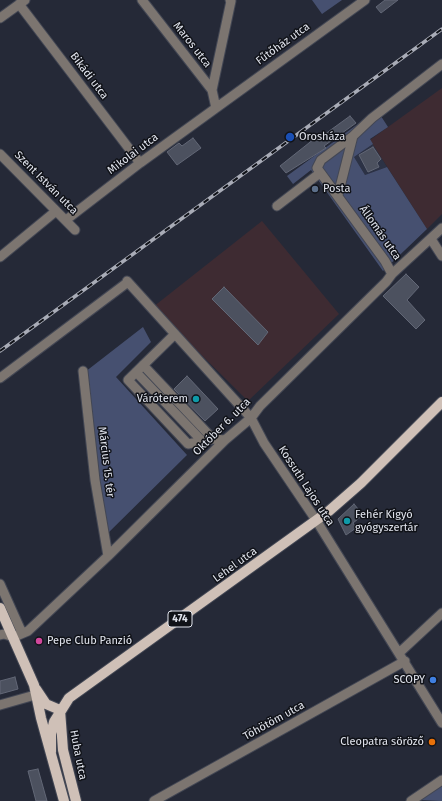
<!DOCTYPE html>
<html>
<head>
<meta charset="utf-8">
<style>
	body { margin:0 }
	canvas { display:block; background:#252937 }
</style>
</head>
<body>
<canvas width="442" height="801"></canvas>
<script>
const context = document.querySelector('canvas').getContext('2d');
context.lineJoin = 'round';
function fill(path, color) {
  context.fillStyle = color;
  context.fill(path, 'evenodd');
}
function toPath(rows) {
  const path = new Path2D();
  for (const r of rows) {
    path.moveTo(r[0], r[1]);
    for (let i = 2; i < r.length; i += 2) path.lineTo(r[i], r[i + 1]);
  }
  return path;
}
function trace(path, color, width, dash) {
  context.strokeStyle = color;
  context.lineWidth = width;
  context.lineCap = dash ? 'butt' : 'round';
  context.setLineDash(dash || []);
  context.stroke(path);
}
function label(font, color, halo, rows, align = 'center') {
  context.font = font + ' "Fira Sans",sans-serif';
  context.lineWidth = 3;
  context.setLineDash([]);
  context.textBaseline = 'middle';
  context.strokeStyle = halo;
  context.fillStyle = color;
  for (const [text, x, y, turn = 0] of rows) {
    context.save();
    context.translate(x, y);
    context.rotate((+turn || 0) * Math.PI / 180);
    context.textAlign = isNaN(turn) ? turn : align;
    if (halo) context.strokeText(text, 0, 0);
    context.fillText(text, 0, 0);
    context.restore();
  }
}
const built = toPath([
	[373,144,387,167,365,175,354,157]
]);
const industrial = toPath([
	[442,88,442,214,427,229,370,140],
	[262,221,339,314,248,401,153,307]
]);
const green = toPath([
	[312,0,342,0,322,14],
	[377,110,388,127,370,139,373,144,354,157,365,175,387,167,427,229,383,271,311,170,293,184,287,176],
	[143,327,151,342,116,377,187,455,103,538,85,372],
	[442,786,442,801,419,800]
]);
const building = toPath([
	[385,0,398,0,381,13,376,7,385,0],
	[350,116,356,123,324,146,326,148,286,173,280,166,319,135,321,137,350,116],
	[193,138,201,148,177,165,167,152,179,143,182,146,193,138],
	[373,147,381,159,377,163,379,167,368,172,359,155,373,147],
	[406,274,419,287,407,300,425,320,416,329,383,296,406,274],
	[224,287,268,332,258,345,212,299,224,287],
	[187,376,218,409,205,421,174,389,187,376],
	[354,504,363,515,353,523,356,528,346,535,338,519,354,504],
	[15,677,18,689,0,694,0,681,15,677],
	[38,769,47,801,36,801,28,771,38,769]
]);
const minor = toPath([
	[142,0,212,90,216,108],
	[19,4,140,163],
	[0,18,25,0],
	[212,90,231,1,230,0],
	[353,136,372,118,442,64],
	[0,154,75,230],
	[338,195,353,136,321,160,317,168,385,261,392,274],
	[277,206,320,173],
	[66,220,140,163,365,0],
	[431,239,442,256],
	[0,257,56,211],
	[127,281,251,418,264,443,316,520,442,723],
	[175,334,128,380,188,444,213,439,225,440],
	[143,365,213,439],
	[83,371,95,480,108,556],
	[136,372,202,441],
	[0,378,128,282],
	[0,584,22,633],
	[0,635,4,634,14,637,28,631,108,556,225,440,251,418,260,406,386,282,392,274,442,228],
	[399,653,442,613],
	[0,705,35,695],
	[154,801,405,661],
	[411,801,442,780]
]);
const major = toPath([
	[0,608,34,685,41,718,64,801],
	[36,689,46,704,60,710],
	[60,710,63,750,76,801],
	[51,752,51,734,54,722,69,698,329,511,361,483,442,402]
]);
const rail = toPath([
	[0,351,442,29]
]);
const markers = [
	[290,137,5,"#1a4fb4"],
	[315,189,4,"#5c6f8a"],
	[196,399,4,"#0f9aa8"],
	[347,521,4,"#0f9aa8"],
	[39,641,4,"#d1479c"],
	[433,680,4,"#3f7fe0"],
	[432,742,4,"#e8710a"]
];
const shields = [
	[180,619,24]
];
const shieldNames = [
	["474",180,619]
];
const streetNames = [
	["Fűtőház utca",283,44,-36],
	["Maros utca",192,45,52],
	["Bikádi utca",89,76,53],
	["Mikolai utca",133,154,-37],
	["Szent István utca",46,183,45],
	["Állomás utca",380,233,55],
	["Október 6. utca",222,427,-45],
	["Március 15. tér",106,462,83],
	["Kossuth Lajos utca",306,486,57],
	["Lehel utca",235,565,-36],
	["Töhötöm utca",274,721,-29],
	["Huba utca",78,755,79]
];
const poiNames = [
	["Orosháza",299,137],
	["Posta",323,189],
	["Váróterem",188,399,"right"],
	["Fehér Kígyó",355,515],
	["gyógyszertár",355,528],
	["Pepe Club Panzió",47,641],
	["SCOPY",425,680,"right"],
	["Cleopatra söröző",424,742,"right"]
];
fill(built, '#2c3245');
fill(industrial, '#3e2b32');
fill(green, '#465070');
fill(building, '#4c515f');
trace(building, '#626776', 1);
trace(minor, '#434754', 11);
trace(major, '#434754', 12);
trace(minor, '#7c7570', 9);
trace(major, '#cfc0b7', 10);
trace(rail, '#a9acb7', 3.5);
trace(rail, '#101218', 2, [6]);
for (const [x, y, r, color] of markers) {
  const dot = new Path2D();
  dot.arc(x, y, r, 0, 2 * Math.PI);
  context.fillStyle = color;
  context.fill(dot);
  trace(dot, '#101218', 1.5);
}
for (const [x, y, w] of shields) {
  const box = new Path2D();
  box.roundRect(x - w / 2, y - 8, w, 16, 3);
  context.fillStyle = '#101218';
  context.fill(box);
  trace(box, '#e2e5ee', 1);
}
label('bold 10px', '#e2e5ee', null, shieldNames);
label('11px', '#e2e5ee', '#101218', streetNames);
label('11px', '#e2e5ee', '#101218', poiNames, 'left');
</script>
</body>
</html>
